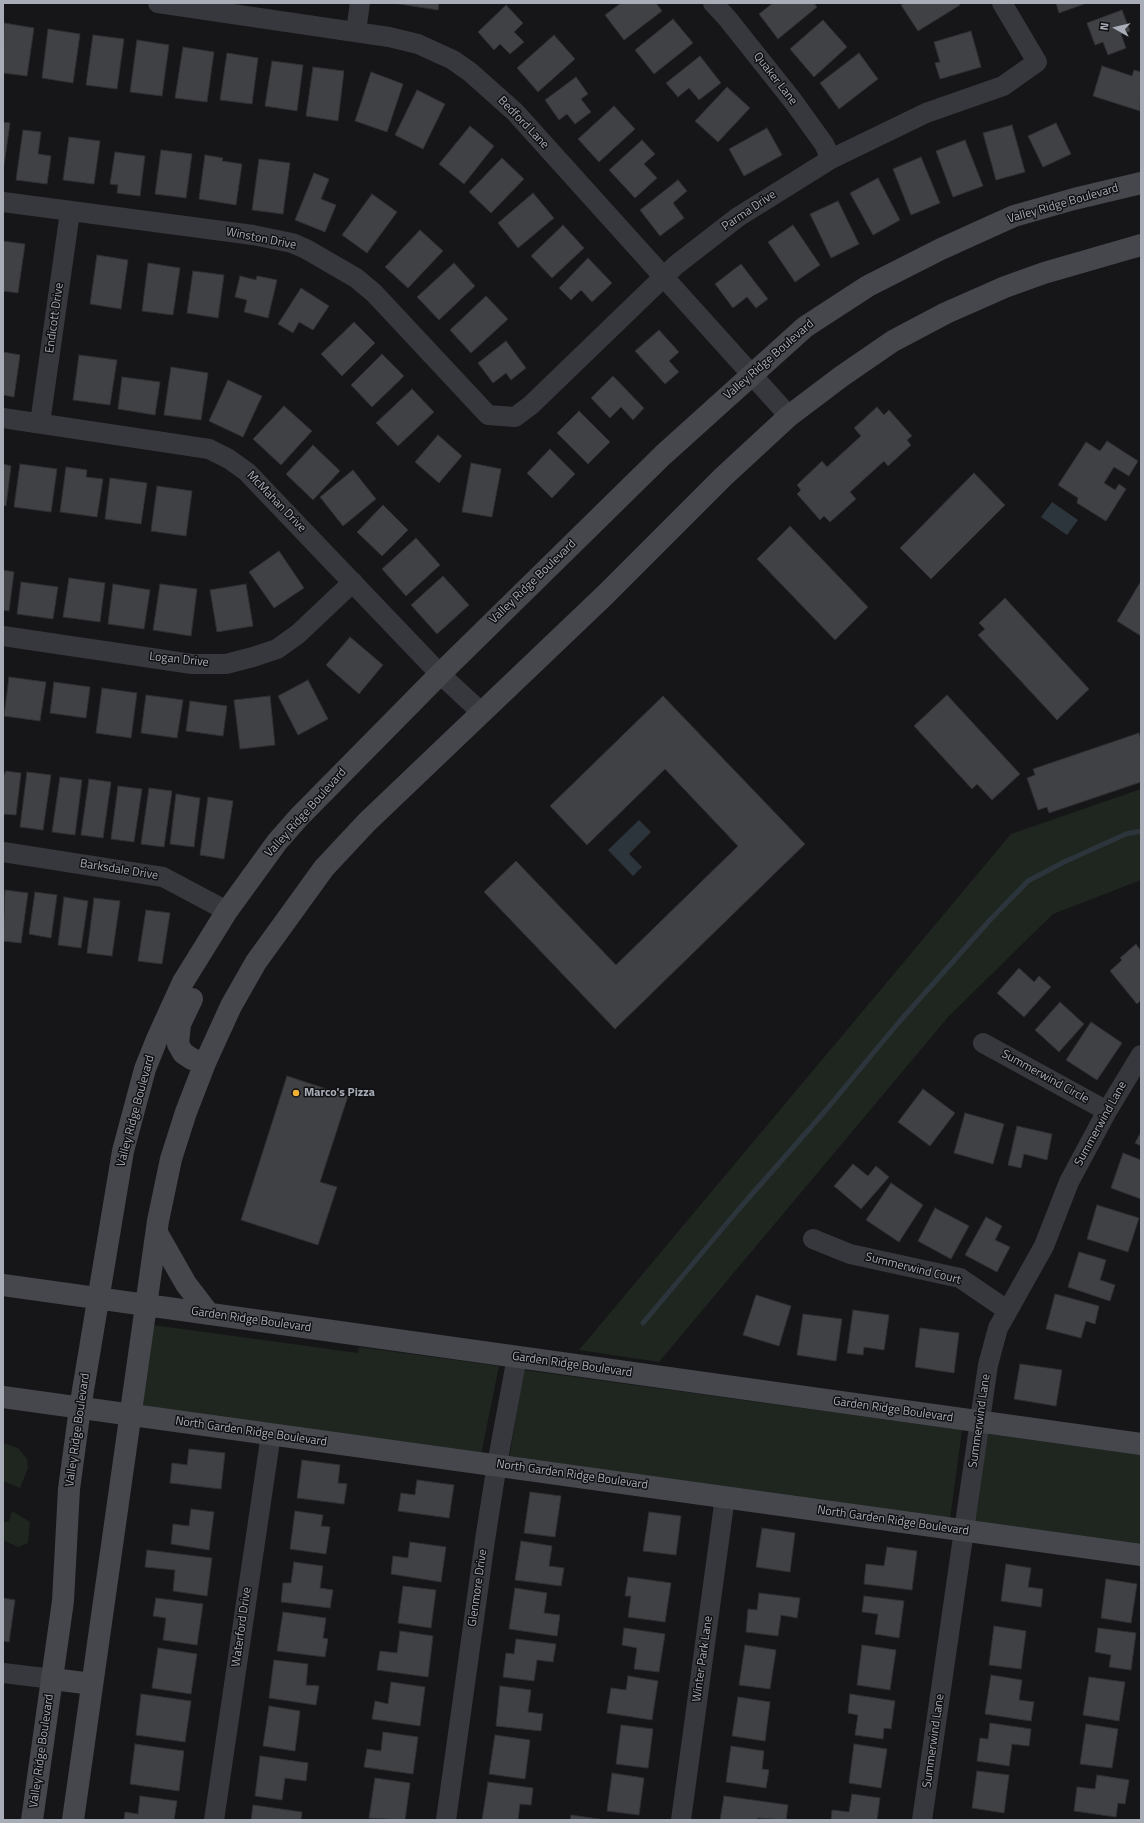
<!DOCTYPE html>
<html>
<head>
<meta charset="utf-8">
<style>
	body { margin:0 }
	#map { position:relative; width:1144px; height:1823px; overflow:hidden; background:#161618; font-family:"Titillium Web",sans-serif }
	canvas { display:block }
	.frame { position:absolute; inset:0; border:4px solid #a8adb8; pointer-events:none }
	.north { position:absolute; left:1096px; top:8px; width:40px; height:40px; -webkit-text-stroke:3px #111113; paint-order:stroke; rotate:278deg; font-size:11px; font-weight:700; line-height:16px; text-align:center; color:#a8adb8 }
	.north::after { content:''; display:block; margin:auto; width:14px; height:18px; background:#a8adb8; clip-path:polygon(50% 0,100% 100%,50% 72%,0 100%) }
</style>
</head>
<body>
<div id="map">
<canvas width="1144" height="1823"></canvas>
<div class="frame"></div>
<div class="north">N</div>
</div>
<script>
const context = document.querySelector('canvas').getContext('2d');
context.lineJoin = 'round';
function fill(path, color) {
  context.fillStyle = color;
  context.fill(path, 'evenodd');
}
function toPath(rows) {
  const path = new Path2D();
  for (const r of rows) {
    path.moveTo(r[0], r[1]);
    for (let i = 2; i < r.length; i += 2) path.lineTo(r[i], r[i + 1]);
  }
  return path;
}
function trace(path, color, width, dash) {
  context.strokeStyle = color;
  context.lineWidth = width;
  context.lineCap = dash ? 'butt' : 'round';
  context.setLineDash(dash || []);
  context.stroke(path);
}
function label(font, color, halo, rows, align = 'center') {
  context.font = font + ' "Titillium Web",sans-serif';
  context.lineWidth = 3;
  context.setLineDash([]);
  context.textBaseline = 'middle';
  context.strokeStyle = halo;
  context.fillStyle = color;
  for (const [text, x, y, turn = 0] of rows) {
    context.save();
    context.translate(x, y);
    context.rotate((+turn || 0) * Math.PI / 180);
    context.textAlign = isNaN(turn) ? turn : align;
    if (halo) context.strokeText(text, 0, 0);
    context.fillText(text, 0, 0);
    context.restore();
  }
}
const green = toPath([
	[1141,789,1141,880,1053,914,949,1016,659,1362,579,1350,1011,834],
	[153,1325,358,1353,359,1347,499,1366,481,1455,142,1409],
	[524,1370,962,1430,950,1520,509,1459],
	[988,1434,1141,1455,1141,1546,974,1523],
	[3,1443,18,1448,27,1459,28,1468,20,1488,3,1481],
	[12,1511,30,1522,28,1543,18,1547,3,1540,3,1523,9,1521]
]);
const water = toPath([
	[1052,502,1078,520,1067,535,1041,517],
	[639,820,651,832,629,854,642,867,633,876,608,850]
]);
const stream = toPath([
	[643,1323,738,1210,826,1110,899,1022,990,920,1028,881,1064,862,1126,834,1141,831]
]);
const building = toPath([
	[393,3,439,3,438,10,393,3],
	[621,3,656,3,662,11,624,40,605,15,621,3],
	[773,3,814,3,817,7,778,39,759,14,773,3],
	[905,3,959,3,960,5,918,31,901,5,905,3],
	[1056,3,1087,3,1059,13,1056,3],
	[506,5,523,23,514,32,524,42,510,54,500,44,494,50,478,32,506,5],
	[1122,10,1130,31,1121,34,1126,48,1108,55,1103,42,1095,45,1087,23,1122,10],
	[673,19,693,43,654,74,635,50,673,19],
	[823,20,847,47,814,77,790,49,823,20],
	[4,23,34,28,27,76,3,73,4,23],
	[48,29,80,34,73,83,42,78,48,29],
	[971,31,981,67,940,79,935,63,940,62,934,42,971,31],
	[93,35,124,39,117,89,86,85,93,35],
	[554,35,575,59,538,92,517,68,554,35],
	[137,40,169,45,162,96,130,92,137,40],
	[183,47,214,52,207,102,175,98,183,47],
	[227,53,258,58,252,104,220,100,227,53],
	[859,53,878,79,839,109,820,83,859,53],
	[700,56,721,83,699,100,689,88,678,97,666,83,700,56],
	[272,61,303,65,297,111,265,106,272,61],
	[1102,66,1132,76,1134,70,1141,72,1140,111,1093,96,1102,66],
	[313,67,344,71,338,121,306,116,313,67],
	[371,72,403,84,387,132,355,121,371,72],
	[576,77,588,94,581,99,591,112,575,124,567,114,559,120,545,100,576,77],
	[727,87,750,108,718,142,695,121,727,87],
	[417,90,445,104,423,149,395,135,417,90],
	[614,106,635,129,599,162,578,139,614,106],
	[3,122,10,123,3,172,3,122],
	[1056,123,1071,154,1043,167,1028,136,1056,123],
	[1012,125,1025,172,996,180,983,133,1012,125],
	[470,126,494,146,464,184,439,164,470,126],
	[767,128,782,155,744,176,729,149,767,128],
	[23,130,41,132,38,154,51,156,47,184,16,180,23,130],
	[69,137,100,141,94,184,63,180,69,137],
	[642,140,655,154,644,164,657,178,635,198,609,170,642,140],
	[965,140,983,186,953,197,936,151,965,140],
	[161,150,192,154,186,198,155,194,161,150],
	[115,152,145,156,140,196,117,193,118,185,110,184,115,152],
	[205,155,223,158,222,161,242,164,236,205,199,199,205,155],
	[921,157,940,203,911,215,893,169,921,157],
	[502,158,524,179,491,213,469,192,502,158],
	[259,159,290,163,283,214,252,210,259,159],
	[314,173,329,179,321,199,336,205,325,232,295,220,314,173],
	[878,178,900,220,873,235,850,193,878,178],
	[678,180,687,191,673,203,684,218,660,236,640,210,678,180],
	[533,193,554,218,518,248,498,223,533,193],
	[372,194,397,212,367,253,342,235,372,194],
	[838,201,859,244,831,258,810,214,838,201],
	[563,225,584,248,552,278,531,256,563,225],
	[793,225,820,265,795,282,768,242,793,225],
	[420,230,443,251,408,288,385,267,420,230],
	[3,241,25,244,18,293,3,291,3,241],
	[97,255,128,260,121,309,90,304,97,255],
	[588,258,612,283,592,302,581,290,571,300,559,288,588,258],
	[148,263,180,268,173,315,142,311,148,263],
	[454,263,475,286,439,320,417,297,454,263],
	[741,264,768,299,756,308,747,297,733,308,715,284,741,264],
	[193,271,224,275,218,318,187,313,193,271],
	[240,276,256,280,257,276,277,280,268,318,244,312,247,300,235,297,240,276],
	[301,288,329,306,313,330,299,322,293,333,278,324,301,288],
	[486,296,508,319,471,353,450,330,486,296],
	[354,322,375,343,342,376,321,354,354,322],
	[659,330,679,352,669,361,679,372,665,384,635,351,659,330],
	[506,341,526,368,511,380,506,373,493,383,478,363,506,341],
	[3,352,20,355,14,397,3,395,3,352],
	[382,354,404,376,372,407,351,385,382,354],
	[79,355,117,360,110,405,73,400,79,355],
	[171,367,208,373,201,420,164,415,171,367],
	[613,376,644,408,633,420,621,407,610,418,591,398,613,376],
	[122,377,160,382,155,415,118,409,122,377],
	[228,380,262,396,243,437,209,421,228,380],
	[412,389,434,412,398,446,376,423,412,389],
	[284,406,312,431,281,465,253,439,284,406],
	[877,407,884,415,889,410,912,436,907,440,911,445,888,466,884,461,850,492,856,499,830,522,824,516,820,520,797,494,801,490,797,485,822,461,827,467,861,436,854,428,877,407],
	[579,411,610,442,588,464,557,433,579,411],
	[438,435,462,456,439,483,415,462,438,435],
	[1107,441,1138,461,1129,476,1114,467,1104,483,1115,490,1119,484,1126,489,1106,521,1077,503,1078,498,1058,485,1086,442,1100,451,1107,441],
	[313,445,340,471,313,500,286,474,313,445],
	[550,449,575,474,552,498,527,473,550,449],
	[471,463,501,469,492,517,462,512,471,463],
	[3,464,11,466,6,506,3,505,3,464],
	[20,464,57,469,51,512,14,507,20,464],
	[66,467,87,470,86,477,103,479,97,517,60,512,66,467],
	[353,470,376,499,343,526,320,497,353,470],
	[974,473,1005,505,931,579,900,548,974,473],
	[110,478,147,483,141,524,105,519,110,478],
	[157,486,192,491,186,536,151,531,157,486],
	[383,505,408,530,382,556,357,532,383,505],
	[790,526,868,607,835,640,757,559,790,526],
	[416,538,440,565,406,596,382,569,416,538],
	[279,551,304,588,274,608,249,572,279,551],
	[3,570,14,572,9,611,3,610,3,570],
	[443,576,469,605,437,634,411,605,443,576],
	[69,578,105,583,100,622,63,617,69,578],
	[1141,581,1141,636,1117,621,1141,581],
	[21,582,58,587,53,619,17,614,21,582],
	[113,584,150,590,144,629,108,624,113,584],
	[160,584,197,589,191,636,153,630,160,584],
	[246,584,253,626,217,632,210,590,246,584],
	[1005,598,1089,689,1057,720,978,635,985,629,979,623,1005,598],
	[350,637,383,665,359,694,326,665,350,637],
	[9,677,46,682,40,721,4,716,9,677],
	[308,680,328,719,298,735,278,696,308,680],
	[54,682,90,687,86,718,50,713,54,682],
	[102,688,137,693,131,738,96,733,102,688],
	[146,695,183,700,177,738,141,733,146,695],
	[947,695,1020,774,992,800,977,784,972,789,914,726,947,695],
	[270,696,275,745,240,749,234,700,270,696],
	[663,696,805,844,615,1029,484,892,516,861,616,965,738,846,665,769,587,845,550,806,663,696],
	[190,701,227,706,223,736,186,731,190,701],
	[1139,733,1141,740,1141,782,1049,813,1047,807,1038,810,1027,778,1035,775,1033,769,1139,733],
	[6,771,21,773,16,815,3,814,3,777,6,771],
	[27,772,51,775,43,830,20,827,27,772],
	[60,777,82,780,75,835,52,832,60,777],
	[89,779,111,782,103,838,81,835,89,779],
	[118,786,142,789,134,842,111,839,118,786],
	[149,788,172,791,164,847,141,844,149,788],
	[176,794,200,798,194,847,170,844,176,794],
	[208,797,233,801,224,859,200,855,208,797],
	[5,890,28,893,21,943,3,941,5,890],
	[35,892,57,895,51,938,29,934,35,892],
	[64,897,88,901,81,948,58,945,64,897],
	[94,898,120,901,112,956,87,953,94,898],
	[146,910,170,913,162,964,138,961,146,910],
	[1136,944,1141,951,1141,1000,1137,1004,1110,971,1122,960,1120,958,1136,944],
	[1019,968,1034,982,1039,976,1051,987,1024,1017,997,993,1019,968],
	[1060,1002,1084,1024,1059,1052,1035,1030,1060,1002],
	[1091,1022,1122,1043,1097,1080,1066,1060,1091,1022],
	[287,1076,348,1096,320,1182,337,1187,318,1245,241,1220,287,1076],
	[923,1089,955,1113,930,1146,898,1122,923,1089],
	[965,1113,1004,1124,993,1164,954,1153,965,1113],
	[1017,1126,1052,1134,1047,1160,1024,1154,1021,1168,1008,1165,1017,1126],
	[1141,1132,1141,1146,1135,1143,1141,1132],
	[1123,1153,1141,1160,1141,1199,1111,1188,1123,1153],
	[853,1164,868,1176,876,1166,889,1177,861,1209,834,1186,853,1164],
	[891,1183,923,1205,899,1242,866,1220,891,1183],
	[1097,1205,1139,1218,1128,1252,1087,1239,1097,1205],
	[935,1208,969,1226,951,1259,918,1241,935,1208],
	[986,1217,1002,1226,995,1240,1010,1247,997,1272,965,1255,986,1217],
	[1079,1252,1106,1260,1100,1280,1115,1285,1110,1301,1068,1287,1079,1252],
	[1055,1294,1099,1306,1095,1324,1086,1321,1081,1338,1046,1329,1055,1294],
	[756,1295,791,1306,779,1346,743,1335,756,1295],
	[853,1310,889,1315,884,1350,864,1347,863,1355,847,1353,853,1310],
	[803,1314,842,1319,836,1361,797,1355,803,1314],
	[920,1328,959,1333,954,1373,915,1367,920,1328],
	[1020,1364,1062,1370,1056,1406,1014,1399,1020,1364],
	[189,1449,225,1453,221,1489,170,1483,172,1463,187,1465,189,1449],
	[302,1460,340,1465,338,1483,347,1484,344,1504,297,1498,302,1460],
	[417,1480,454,1485,449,1518,398,1511,401,1493,415,1495,417,1480],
	[530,1492,561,1496,555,1537,524,1533,530,1492],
	[191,1509,214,1512,209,1550,171,1544,173,1524,189,1526,191,1509],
	[295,1511,323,1515,321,1526,330,1527,326,1554,290,1549,295,1511],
	[649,1512,681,1516,676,1555,643,1551,649,1512],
	[762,1528,795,1533,790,1572,756,1567,762,1528],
	[521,1541,552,1546,549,1566,564,1568,561,1586,515,1580,521,1541],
	[410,1542,446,1547,441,1582,391,1574,393,1556,408,1558,410,1542],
	[887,1547,917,1551,912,1590,864,1584,866,1564,884,1566,887,1547],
	[147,1550,212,1558,207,1596,173,1591,175,1570,145,1567,147,1550],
	[294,1562,323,1566,320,1588,333,1590,330,1608,281,1602,283,1583,291,1583,294,1562],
	[1006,1564,1031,1568,1028,1587,1043,1589,1041,1607,1001,1601,1006,1564],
	[628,1577,671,1583,665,1622,628,1617,631,1596,625,1596,628,1577],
	[1106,1579,1137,1584,1131,1623,1101,1618,1106,1579],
	[403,1586,436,1590,431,1628,398,1623,403,1586],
	[515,1588,547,1593,544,1613,560,1615,557,1636,509,1629,515,1588],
	[759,1593,800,1598,797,1618,781,1615,778,1636,746,1632,748,1609,757,1610,759,1593],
	[864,1596,904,1601,899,1638,875,1634,878,1614,862,1612,864,1596],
	[3,1598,15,1600,9,1642,3,1641,3,1598],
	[156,1598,203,1604,197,1645,163,1640,166,1618,153,1616,156,1598],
	[283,1612,326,1618,323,1638,328,1639,325,1657,277,1651,283,1612],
	[994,1626,1026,1631,1021,1669,989,1665,994,1626],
	[624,1628,665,1634,659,1672,634,1669,637,1648,622,1645,624,1628],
	[1098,1628,1136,1633,1131,1670,1109,1667,1111,1655,1095,1652,1098,1628],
	[400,1631,433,1636,428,1677,377,1670,380,1651,397,1653,400,1631],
	[516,1639,556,1644,553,1662,537,1660,534,1681,503,1677,506,1653,514,1654,516,1639],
	[745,1645,776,1650,770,1689,739,1685,745,1645],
	[862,1645,896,1650,890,1690,857,1685,862,1645],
	[158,1648,197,1654,191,1694,152,1688,158,1648],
	[274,1660,308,1664,306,1685,319,1686,316,1705,269,1698,274,1660],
	[991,1675,1022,1680,1019,1700,1034,1702,1031,1721,985,1714,991,1675],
	[628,1676,658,1681,652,1720,607,1713,611,1688,626,1690,628,1676],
	[1089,1677,1125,1682,1119,1721,1083,1715,1089,1677],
	[391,1682,425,1687,420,1726,372,1719,375,1701,388,1704,391,1682],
	[500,1686,531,1690,528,1712,543,1714,541,1731,496,1726,500,1686],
	[141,1694,191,1701,185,1742,136,1735,141,1694],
	[850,1694,895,1701,891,1729,884,1728,883,1739,855,1735,858,1715,848,1713,850,1694],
	[738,1697,770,1702,765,1741,732,1736,738,1697],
	[269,1706,300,1711,295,1751,263,1746,269,1706],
	[990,1723,1031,1729,1029,1746,1012,1744,1009,1766,977,1761,980,1738,988,1739,990,1723],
	[1086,1724,1118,1729,1112,1768,1080,1764,1086,1724],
	[621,1725,653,1729,648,1768,616,1764,621,1725],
	[383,1732,418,1737,413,1774,364,1767,367,1749,381,1751,383,1732],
	[495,1735,530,1740,525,1779,489,1774,495,1735],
	[135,1744,184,1751,179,1791,130,1784,135,1744],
	[854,1744,887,1749,881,1788,849,1783,854,1744],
	[731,1746,764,1751,762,1769,769,1770,766,1788,726,1782,731,1746],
	[260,1756,308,1763,306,1781,285,1778,282,1800,255,1796,260,1756],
	[977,1771,1009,1775,1004,1813,972,1808,977,1771],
	[612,1773,644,1778,639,1815,607,1811,612,1773],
	[1097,1775,1129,1780,1125,1804,1118,1803,1116,1817,1074,1811,1077,1787,1095,1789,1097,1775],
	[375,1778,410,1783,405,1820,369,1818,375,1778],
	[488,1782,533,1788,531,1805,520,1804,518,1820,482,1820,488,1782],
	[852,1794,880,1798,877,1820,831,1820,832,1810,849,1812,852,1794],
	[140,1796,177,1801,174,1820,124,1820,125,1812,138,1814,140,1796],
	[724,1796,788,1805,786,1820,758,1818,757,1820,720,1820,724,1796],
	[253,1805,302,1812,301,1820,251,1820,253,1805],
	[571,1815,606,1820,570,1820,571,1815]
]);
const minor = toPath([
	[158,3,389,37,418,44,453,60,470,72,515,112,789,416],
	[713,3,727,18,793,101,824,144,831,159],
	[356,31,360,3],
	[3,202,253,235,292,243,306,249,356,278,374,293,488,415,515,417,531,405,676,265,738,217,831,159,926,113,1003,86,1037,62,1002,3],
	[3,418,209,449,229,459,247,472,440,674,482,713],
	[40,423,70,212],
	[3,636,192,664,226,664,253,657,277,649,298,634,353,582],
	[3,852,163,877,227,911],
	[983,1043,1107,1111],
	[813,1239,850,1254,960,1278,1007,1310],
	[3,1673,53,1679],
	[214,1820,271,1434],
	[446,1820,485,1540,497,1464,517,1357],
	[681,1820,725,1497],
	[922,1820,988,1365,998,1328,1044,1246,1069,1182,1107,1111,1141,1055]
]);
const secondary = toPath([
	[192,999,180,1024,178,1044,183,1053,192,1059,205,1063],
	[157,1233,186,1284,209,1314],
	[3,1285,1141,1444],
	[3,1397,1141,1555],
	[53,1679,92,1684],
	[32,1820,63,1601,69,1489,80,1408,123,1151,145,1069,157,1039,183,982,227,911,277,842,299,817,440,674,663,455,805,327,868,286,941,249,1014,216,1074,199,1141,183],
	[73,1820,158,1221,171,1159,186,1112,205,1063,231,1006,256,962,324,868,367,822,605,595,723,477,789,416,842,376,893,341,946,313,1005,287,1044,273,1141,245]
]);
const markers = [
	[296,1093,4,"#f2b134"]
];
const streetNames = [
	["Quaker Lane",775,79,52],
	["Bedford Lane",523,123,46],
	["Valley Ridge Boulevard",1063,204,-16],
	["Parma Drive",749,211,-34],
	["Winston Drive",261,239,11],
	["Endicott Drive",55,318,-82],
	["Valley Ridge Boulevard",769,360,-41],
	["McMahan Drive",276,502,46],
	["Valley Ridge Boulevard",533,582,-44],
	["Logan Drive",179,660,6],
	["Valley Ridge Boulevard",306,813,-48],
	["Barksdale Drive",119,870,9],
	["Summerwind Circle",1045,1077,29],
	["Valley Ridge Boulevard",136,1111,-75],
	["Summerwind Lane",1101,1124,-61],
	["Summerwind Court",913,1269,14],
	["Garden Ridge Boulevard",251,1320,8],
	["Garden Ridge Boulevard",572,1365,8],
	["Garden Ridge Boulevard",893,1410,8],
	["Summerwind Lane",980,1421,-82],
	["Valley Ridge Boulevard",78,1430,-82],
	["North Garden Ridge Boulevard",251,1432,8],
	["North Garden Ridge Boulevard",572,1475,8],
	["North Garden Ridge Boulevard",893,1521,8],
	["Glenmore Drive",478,1588,-82],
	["Waterford Drive",242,1627,-82],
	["Winter Park Lane",703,1659,-82],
	["Summerwind Lane",934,1741,-82],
	["Valley Ridge Boulevard",42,1751,-82]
];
const poiNames = [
	["Marco's Pizza",304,1093]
];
fill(green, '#1e261f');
fill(water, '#2c353c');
trace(stream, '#2c353c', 5);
fill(building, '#404145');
trace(building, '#303034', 1);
trace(minor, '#37383d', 20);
trace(secondary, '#45474d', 22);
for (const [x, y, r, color] of markers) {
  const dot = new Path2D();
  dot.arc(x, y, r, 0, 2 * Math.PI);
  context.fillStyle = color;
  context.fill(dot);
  trace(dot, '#111113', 1.5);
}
label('12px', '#a8adb8', '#111113', streetNames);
label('bold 12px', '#a8adb8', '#111113', poiNames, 'left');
</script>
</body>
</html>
